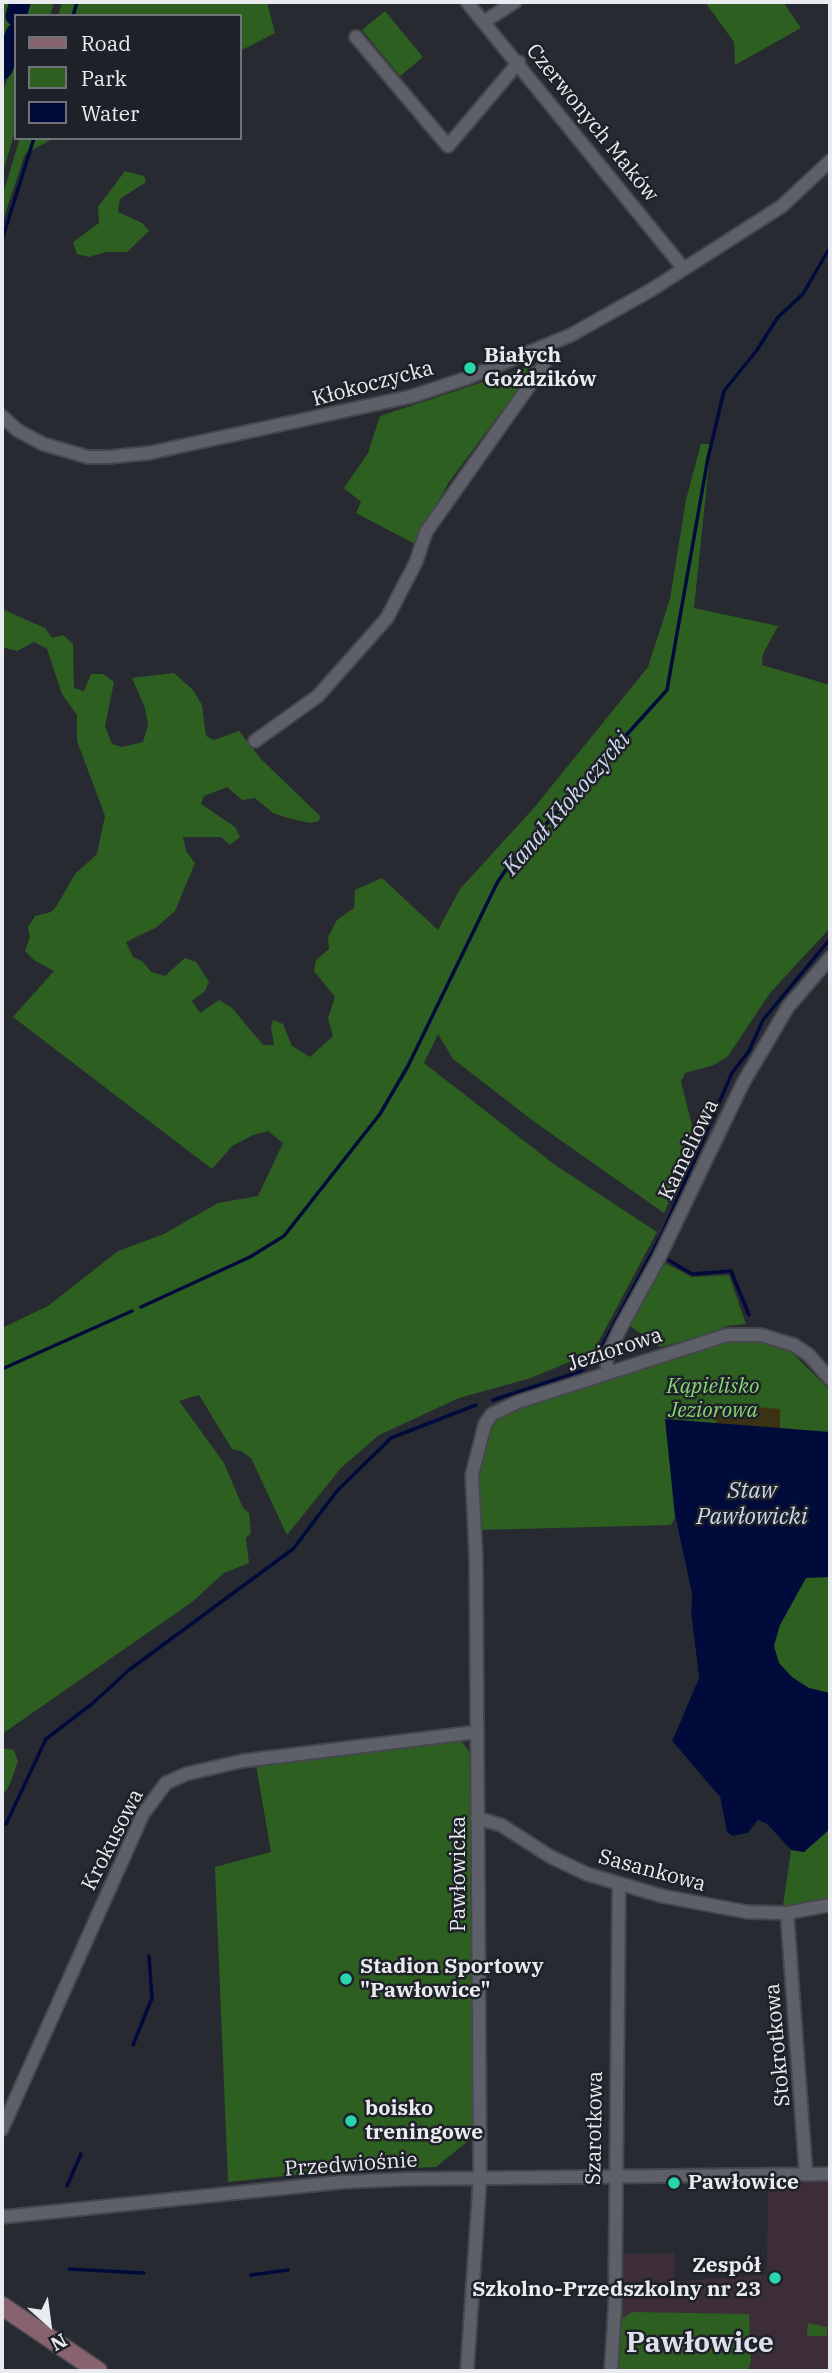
<!DOCTYPE html>
<html>
<head>
<meta charset="utf-8">
<style>
	body { margin:0 }
	#map { position:relative; width:832px; height:2373px; overflow:hidden; background:#282a32; font-family:"IBM Plex Serif",serif }
	canvas { display:block }
	.frame { position:absolute; inset:0; border:4px solid #e9ebf0; pointer-events:none }
	.legend { position:absolute; left:14px; top:14px; width:228px; height:126px; box-sizing:border-box; background:#1f2128; border:2px solid #707278; margin:0; padding:9px 12px; list-style:none; font-size:21px; color:#e9ebf0 }
	.legend li { display:flex; align-items:center; gap:14px; height:35px }
	.legend b { width:35px; border:2px solid #707278 }
	.north { position:absolute; left:14px; top:2289px; width:70px; height:70px; -webkit-text-stroke:5px #1f2128; paint-order:stroke; rotate:152deg; font-size:19px; font-weight:700; line-height:28px; text-align:center; color:#e9ebf0 }
	.north::after { content:''; display:block; margin:auto; width:24px; height:32px; background:#e9ebf0; clip-path:polygon(50% 0,100% 100%,50% 72%,0 100%) }
</style>
</head>
<body>
<div id="map">
<canvas width="832" height="2373"></canvas>
<div class="frame"></div>
<ul class="legend">
<li><b style="height:9px;background:#86636f"></b>Road</li>
<li><b style="height:19px;background:#2d5f20"></b>Park</li>
<li><b style="height:19px;background:#000b3c"></b>Water</li>
</ul>
<div class="north">N</div>
</div>
<script>
const context = document.querySelector('canvas').getContext('2d');
context.lineJoin = 'round';
function fill(path, color) {
  context.fillStyle = color;
  context.fill(path, 'evenodd');
}
function toPath(rows) {
  const path = new Path2D();
  for (const r of rows) {
    path.moveTo(r[0], r[1]);
    for (let i = 2; i < r.length; i += 2) path.lineTo(r[i], r[i + 1]);
  }
  return path;
}
function trace(path, color, width, dash) {
  context.strokeStyle = color;
  context.lineWidth = width;
  context.lineCap = dash ? 'butt' : 'round';
  context.setLineDash(dash || []);
  context.stroke(path);
}
function label(font, color, halo, rows, align = 'center') {
  context.font = font + ' "IBM Plex Serif",serif';
  context.lineWidth = 5;
  context.setLineDash([]);
  context.textBaseline = 'middle';
  context.strokeStyle = halo;
  context.fillStyle = color;
  for (const [text, x, y, turn = 0] of rows) {
    context.save();
    context.translate(x, y);
    context.rotate((+turn || 0) * Math.PI / 180);
    context.textAlign = isNaN(turn) ? turn : align;
    if (halo) context.strokeText(text, 0, 0);
    context.fillText(text, 0, 0);
    context.restore();
  }
}
const education = toPath([
	[768,2182,830,2182,830,2371,619,2371,617,2367,622,2254,674,2253,674,2282,767,2274]
]);
const green = toPath([
	[2,2,18,2,2,49],
	[28,2,54,2,50,16,26,16],
	[62,2,267,2,275,33,240,51,240,16,58,16],
	[705,2,783,2,801,28,735,65,734,42],
	[385,11,423,57,400,76,362,30],
	[16,55,16,128,2,175,2,94],
	[20,138,54,138,25,154,2,223,2,197],
	[125,171,144,176,146,182,120,199,118,212,142,223,149,231,127,252,106,252,89,257,77,254,73,242,99,223,98,207],
	[537,364,449,482,415,544,356,513,361,502,344,488,368,453,380,416],
	[701,444,711,444,694,608,778,626,763,654,762,665,830,685,830,928,770,993,728,1056,714,1065,685,1073,681,1082,696,1141,664,1213,536,1123,453,1059,438,1034,424,1063,555,1165,657,1232,593,1352,531,1378,459,1398,379,1435,341,1468,287,1535,251,1458,241,1451,232,1449,199,1395,179,1401,224,1463,243,1508,249,1513,251,1533,246,1538,249,1563,224,1573,192,1602,2,1734,2,1328,48,1306,118,1251,164,1234,218,1203,258,1196,283,1143,268,1131,253,1135,232,1146,212,1169,13,1017,54,971,34,960,25,951,30,937,28,927,35,916,51,912,56,907,75,874,97,854,105,816,77,741,77,715,62,694,47,649,34,642,17,651,2,647,2,609,45,628,52,638,63,635,73,644,74,688,84,691,91,674,103,674,114,682,105,726,112,744,122,747,143,742,148,725,145,708,132,678,174,673,193,690,202,705,206,736,214,740,239,731,261,759,320,816,319,821,310,823,288,818,273,813,255,798,242,800,227,787,204,796,201,804,235,827,240,837,230,845,221,837,183,837,186,851,195,863,175,911,157,927,126,942,133,957,143,962,151,972,165,976,185,958,196,962,209,982,205,991,192,1001,200,1013,219,1000,232,1008,263,1045,274,1045,271,1027,273,1020,283,1024,292,1046,310,1057,333,1036,328,1018,335,997,314,971,316,960,329,949,328,937,337,920,354,908,355,890,382,878,438,930,460,889,533,809,648,667,670,599,686,500],
	[665,1263,692,1277,729,1275,746,1324,726,1326,713,1333,660,1347,630,1326],
	[759,1340,789,1350,830,1390,830,1898,783,1906,791,1850,767,1824,758,1820,748,1833,732,1836,727,1832,720,1797,672,1741,699,1678,691,1612,692,1594,675,1517,671,1525,479,1530,478,1467,486,1433,503,1414,726,1341],
	[460,1739,470,1753,473,2137,436,2167,323,2172,228,2182,215,1867,271,1852,256,1765],
	[2,1748,14,1750,18,1761,10,1784,2,1797],
	[632,2312,749,2314,751,2362,747,2371,619,2369,620,2320],
	[808,2323,827,2327,827,2336,807,2336]
]);
const sand = toPath([
	[717,1404,780,1409,780,1430,716,1423]
]);
const water = toPath([
	[665,1419,830,1432,830,1577,806,1578,780,1625,774,1646,779,1663,792,1677,809,1688,830,1693,830,1829,804,1852,791,1850,767,1824,758,1820,748,1833,732,1836,727,1832,720,1797,672,1741,699,1678,691,1612,692,1594,675,1516]
]);
const stream = toPath([
	[73,16,77,2],
	[2,240,34,138],
	[665,1258,692,1274,731,1271,749,1315],
	[141,1307,250,1257,284,1236,380,1114,408,1066,497,883,509,865,667,690,708,458,724,391,757,350,778,317,803,294,830,247],
	[599,1352,663,1232,732,1073,749,1051,763,1020,830,939],
	[2,1369,132,1311],
	[493,1400,581,1371,592,1360],
	[6,1824,46,1739,93,1703,129,1670,293,1549,337,1491,391,1438,476,1405],
	[133,2045,152,1998,149,1956],
	[67,2186,81,2154],
	[69,2269,144,2273],
	[251,2275,288,2270]
]);
const river = toPath([
	[16,16,20,2],
	[2,69,16,34]
]);
const street = toPath([
	[467,2,684,269],
	[485,21,515,2],
	[356,37,448,146,519,62],
	[2,416,17,430,43,444,88,457,109,457,149,453,413,396,467,378,571,335,651,290,782,206,830,161],
	[255,741,318,696,387,618,416,562,426,532,544,365,545,347],
	[608,1372,606,1359,620,1329,659,1258,743,1083,788,1007,830,958],
	[477,1818,501,1825,551,1857,587,1874,662,1896,747,1912,787,1913,830,1905],
	[787,1913,806,2174],
	[2,2129,143,1814,166,1783,186,1774,242,1761,477,1732],
	[2,2217,342,2182,409,2179,830,2174],
	[467,2371,480,2178,476,1558,472,1475,485,1424,492,1414,518,1402,727,1335,761,1335,794,1345,809,1355,830,1379],
	[611,2371,615,2307,619,1885]
]);
const secondary = toPath([
	[2,2306,98,2371]
]);
const markers = [
	[470,368,7,"#28d5ad"],
	[346,1979,7,"#28d5ad"],
	[351,2121,7,"#28d5ad"],
	[674,2183,7,"#28d5ad"],
	[775,2278,7,"#28d5ad"]
];
const streetNames = [
	["Czerwonych Maków",592,123,51],
	["Kłokoczycka",373,384,-15],
	["Kameliowa",689,1150,-64],
	["Jeziorowa",615,1350,-18],
	["Krokusowa",113,1840,-63],
	["Sasankowa",652,1871,15],
	["Pawłowicka",459,1874,-90],
	["Stokrotkowa",778,2045,-95],
	["Szarotkowa",595,2128,-89],
	["Przedwiośnie",351,2165,-4]
];
const poiNames = [
	["Białych",484,356],
	["Goździków",484,380],
	["Stadion Sportowy",360,1967],
	["\"Pawłowice\"",360,1991],
	["boisko",365,2109],
	["treningowe",365,2133],
	["Pawłowice",688,2183],
	["Zespół",761,2266,"right"],
	["Szkolno-Przedszkolny nr 23",761,2290,"right"]
];
const parkNames = [
	["Kąpielisko",713,1387],
	["Jeziorowa",713,1411]
];
const waterNames = [
	["Kanał Kłokoczycki",567,804,-49],
	["Staw",752,1491],
	["Pawłowicki",752,1517]
];
const districtNames = [
	["Pawłowice",700,2344]
];
fill(education, '#3c2d39');
fill(green, '#2d5f20');
fill(sand, '#3a3212');
fill(water, '#000b3c');
trace(stream, '#000b3c', 3.5);
trace(river, '#000b3c', 21);
trace(street, '#45474d', 16);
trace(secondary, '#45474d', 21);
trace(street, '#5e6069', 12);
trace(secondary, '#86636f', 18);
for (const [x, y, r, color] of markers) {
  const dot = new Path2D();
  dot.arc(x, y, r, 0, 2 * Math.PI);
  context.fillStyle = color;
  context.fill(dot);
  trace(dot, '#1f2128', 2.5);
}
label('21px', '#e9ebf0', '#1f2128', streetNames);
label('bold 21px', '#e9ebf0', '#1f2128', poiNames, 'left');
label('italic 21px', '#87d674', '#1f2128', parkNames);
label('italic 23px', '#ccd9ed', '#1f2128', waterNames);
label('bold 28px', '#dde0eb', '#1f2128', districtNames);
</script>
</body>
</html>
